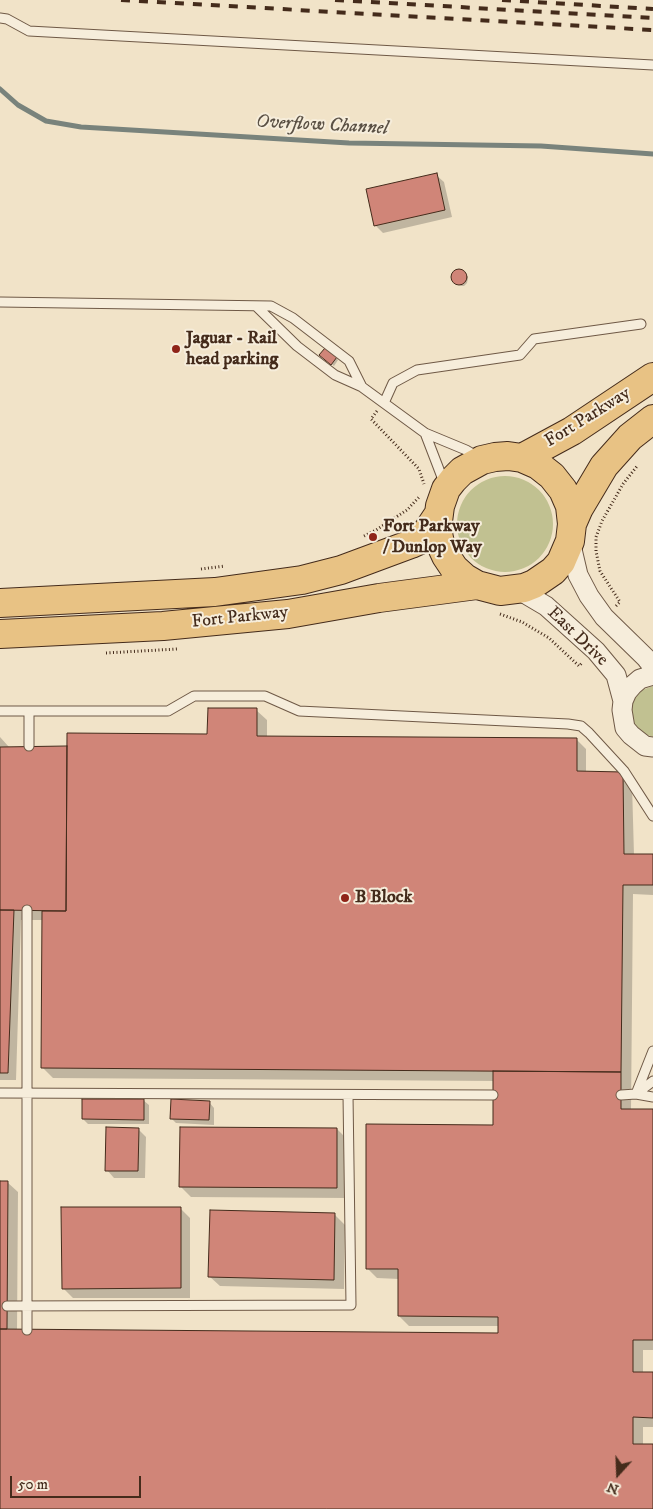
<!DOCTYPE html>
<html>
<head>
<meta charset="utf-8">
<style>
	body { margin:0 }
	#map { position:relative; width:653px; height:1509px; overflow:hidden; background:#f1e3c8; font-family:"IM FELL DW Pica",serif }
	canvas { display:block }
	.north { position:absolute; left:593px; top:1449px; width:50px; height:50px; -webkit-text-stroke:4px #f6eddb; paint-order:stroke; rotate:200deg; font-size:14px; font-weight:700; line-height:20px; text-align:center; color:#442b1b }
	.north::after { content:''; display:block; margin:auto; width:18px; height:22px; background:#442b1b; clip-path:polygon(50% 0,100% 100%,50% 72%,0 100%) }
	.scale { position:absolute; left:10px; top:1476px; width:131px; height:22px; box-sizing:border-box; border:2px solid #442b1b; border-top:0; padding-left:6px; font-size:15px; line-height:18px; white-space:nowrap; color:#442b1b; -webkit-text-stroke:4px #f6eddb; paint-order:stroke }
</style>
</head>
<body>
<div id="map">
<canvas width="653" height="1509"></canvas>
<div class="north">N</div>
<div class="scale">50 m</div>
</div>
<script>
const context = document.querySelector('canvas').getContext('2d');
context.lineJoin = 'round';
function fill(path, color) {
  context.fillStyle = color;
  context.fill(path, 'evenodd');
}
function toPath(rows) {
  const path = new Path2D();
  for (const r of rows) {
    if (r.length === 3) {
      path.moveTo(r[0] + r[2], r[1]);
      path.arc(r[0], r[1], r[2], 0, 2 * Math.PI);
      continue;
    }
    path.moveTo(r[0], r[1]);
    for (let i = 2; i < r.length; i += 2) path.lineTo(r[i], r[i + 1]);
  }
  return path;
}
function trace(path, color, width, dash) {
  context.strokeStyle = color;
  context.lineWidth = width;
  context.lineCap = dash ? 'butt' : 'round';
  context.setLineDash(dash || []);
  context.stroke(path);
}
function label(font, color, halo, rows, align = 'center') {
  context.font = font + ' "IM FELL DW Pica",serif';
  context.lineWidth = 4;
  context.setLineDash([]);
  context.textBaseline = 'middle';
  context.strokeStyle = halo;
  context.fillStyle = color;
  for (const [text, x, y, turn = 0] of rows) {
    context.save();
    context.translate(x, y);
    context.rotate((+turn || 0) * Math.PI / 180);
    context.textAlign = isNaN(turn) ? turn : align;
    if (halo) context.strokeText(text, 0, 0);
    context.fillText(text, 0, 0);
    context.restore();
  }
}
const green = toPath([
	[505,524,48],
	[653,686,653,737,642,733,636,727,632,720,631,711,632,703,636,695,642,690]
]);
const shadow = toPath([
	[436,175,444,182,452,217,383,233,375,225],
	[460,271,468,278,467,283,464,286,461,286,454,282,452,276,454,272],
	[323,357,336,358,338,360,334,366],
	[256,710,267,720,267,737,576,739,586,749,586,773,622,774,632,784,634,855,653,855,653,895,633,894,631,1110,653,1110,653,1350,643,1350,643,1373,653,1373,653,1427,643,1427,643,1445,653,1445,653,1509,0,1509,0,1182,7,1182,18,1192,17,1331,499,1334,499,1326,409,1326,399,1316,399,1279,377,1278,367,1268,494,1126,495,1081,53,1078,43,1068,43,920,21,920,16,1080,0,1080,0,737,9,747,68,747,209,735],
	[143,1100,149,1105,149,1124,88,1124,83,1119],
	[209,1102,214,1108,214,1125,176,1123,171,1118],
	[138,1129,146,1137,145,1178,114,1178,107,1170],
	[337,1129,347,1139,347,1198,191,1197,181,1187],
	[180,1208,190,1218,190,1298,73,1298,63,1288],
	[335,1215,345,1225,344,1289,220,1286,209,1276]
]);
const stream = toPath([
	[0,89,18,105,46,121,81,127,349,143,541,146,653,154]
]);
const building = toPath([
	[437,173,445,210,374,226,366,189,437,173],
	[459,277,8],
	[325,348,337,357,331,365,319,355,325,348],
	[208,708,257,708,257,736,577,738,577,771,623,772,624,854,653,854,653,885,623,885,621,1072,41,1068,42,911,66,911,67,733,207,734,208,708],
	[67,746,66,911,0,910,0,747,67,746],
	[0,910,14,910,8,1073,0,1073,0,910],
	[493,1071,621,1072,621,1109,653,1109,653,1340,633,1340,633,1372,653,1372,653,1418,633,1417,633,1444,653,1444,653,1509,0,1509,0,1329,498,1333,498,1317,398,1316,398,1269,366,1269,366,1124,493,1125,493,1071],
	[82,1099,144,1099,144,1120,82,1119,82,1099],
	[171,1099,210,1101,209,1120,170,1119,171,1099],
	[106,1127,139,1128,138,1171,105,1171,106,1127],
	[180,1127,337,1128,337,1188,179,1187,180,1127],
	[0,1181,8,1181,7,1329,0,1329,0,1181],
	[61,1207,181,1207,181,1288,62,1289,61,1207],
	[210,1210,335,1213,334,1280,208,1277,210,1210]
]);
const path = toPath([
	[377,411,371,419,419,469,424,484],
	[364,536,376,530,407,510,420,496],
	[201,569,225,566],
	[616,606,620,602,600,571,596,551,596,537,602,521,623,484,638,465],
	[500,614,522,622,549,638,579,666,583,662],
	[106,653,177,649]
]);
const lane = toPath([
	[0,18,7,19,29,31,653,65],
	[0,302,271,306,293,318,349,361,362,387],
	[256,306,297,346,335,375,362,387,425,433,466,450,478,457],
	[384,403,393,383,417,370,520,355,534,339,641,324],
	[425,433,445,485],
	[0,711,168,711,194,696,265,696,299,711,568,724,581,726,589,733,624,771,653,816],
	[29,746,29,711],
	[27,910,27,1330],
	[0,1093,493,1095],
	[636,1094,653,1051],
	[636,1094,653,1081],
	[621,1095,636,1094,653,1097],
	[7,1306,351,1305,348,1095]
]);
const street = toPath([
	[570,541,578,575,589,596,604,617,646,658,653,667],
	[512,591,524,593,546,606,596,651,616,675,623,701],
	[653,675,640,679,633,685,627,692,623,701,622,710,625,728,631,735,645,746,653,747]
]);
const primary = toPath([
	[522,458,572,431,653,377],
	[572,524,570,506,563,490,552,476,538,465,522,458,508,456,495,457,482,460,462,471,453,480,446,489,440,506,437,529,440,543,446,556,454,568,465,578,477,585,500,591,524,588,534,584,553,571,561,562,570,541,572,524,579,508,604,466,630,437,653,419],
	[0,603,215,592,302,580,341,570,411,544,422,539,438,515],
	[0,634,163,626,288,614,379,598,477,585]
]);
const rail = toPath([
	[121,0,653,30],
	[335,0,653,18],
	[502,0,653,9]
]);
const markers = [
	[176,349,5,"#8f2418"],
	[373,537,5,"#8f2418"],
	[345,898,5,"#8f2418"]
];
const poiNames = [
	["Jaguar - Rail",186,339],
	["head parking",186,360],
	["Fort Parkway",383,527],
	["/ Dunlop Way",383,548],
	["B Block",355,898]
];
const streetNames = [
	["Fort Parkway",588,418,-32],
	["Fort Parkway",240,618,-6],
	["East Drive",577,637,44]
];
const waterNames = [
	["Overflow Channel",322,126,3]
];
fill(green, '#c1c191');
fill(shadow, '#0003');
trace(stream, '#79837c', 5);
fill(building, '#d08578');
trace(building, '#442b1b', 1);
trace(lane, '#6f5946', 11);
trace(street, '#6f5946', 21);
trace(primary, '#442b1b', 30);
trace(path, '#442b1b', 3, [1, 2.5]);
trace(lane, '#f6eddb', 9);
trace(street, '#f6eddb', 19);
trace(primary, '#e8c284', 28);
trace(rail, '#442b1b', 4, [9, 9]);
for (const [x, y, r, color] of markers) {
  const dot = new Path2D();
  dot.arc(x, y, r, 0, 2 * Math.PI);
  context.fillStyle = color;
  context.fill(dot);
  trace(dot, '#f6eddb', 2);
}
label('bold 18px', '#442b1b', '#f6eddb', poiNames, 'left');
label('18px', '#442b1b', '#f6eddb', streetNames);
label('italic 19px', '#5a5044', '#f6eddb', waterNames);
</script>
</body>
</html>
